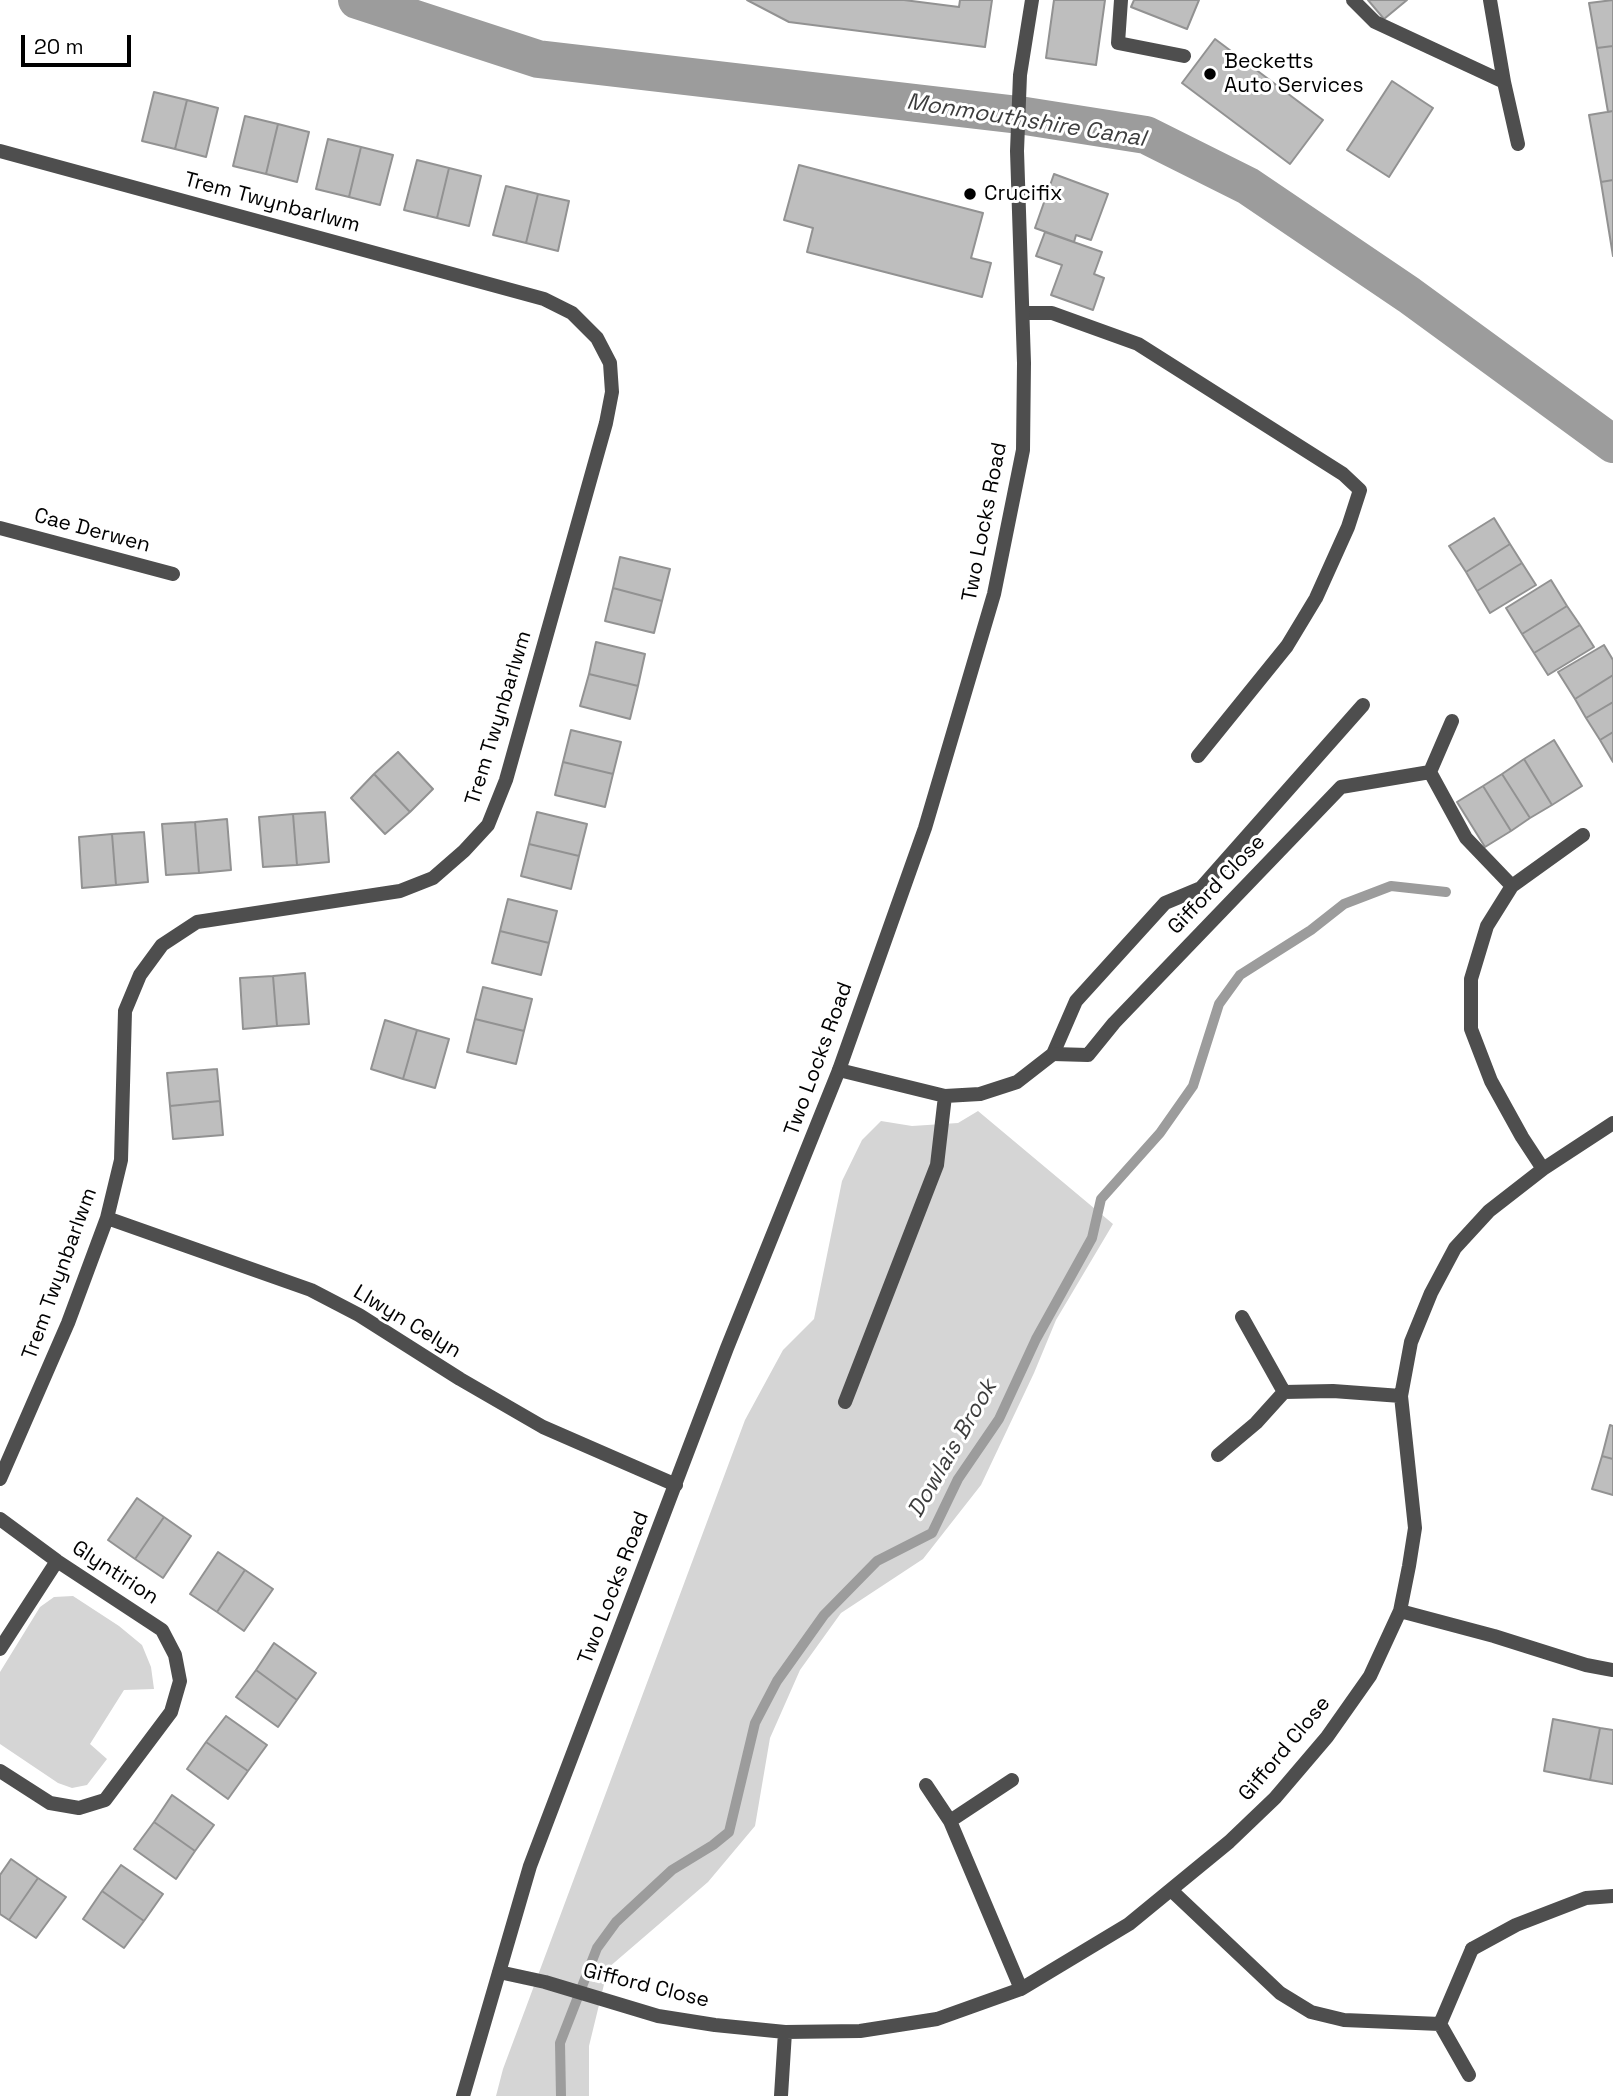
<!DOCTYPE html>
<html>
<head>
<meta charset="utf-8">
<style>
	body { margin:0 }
	#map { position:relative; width:1613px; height:2096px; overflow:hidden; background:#fff; font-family:"Space Grotesk",sans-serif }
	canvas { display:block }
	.scale { position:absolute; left:21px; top:35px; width:110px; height:32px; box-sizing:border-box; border:4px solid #000; border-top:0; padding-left:9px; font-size:21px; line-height:24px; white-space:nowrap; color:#000; -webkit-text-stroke:5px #fff; paint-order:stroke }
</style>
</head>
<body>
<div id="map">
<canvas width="1613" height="2096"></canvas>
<div class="scale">20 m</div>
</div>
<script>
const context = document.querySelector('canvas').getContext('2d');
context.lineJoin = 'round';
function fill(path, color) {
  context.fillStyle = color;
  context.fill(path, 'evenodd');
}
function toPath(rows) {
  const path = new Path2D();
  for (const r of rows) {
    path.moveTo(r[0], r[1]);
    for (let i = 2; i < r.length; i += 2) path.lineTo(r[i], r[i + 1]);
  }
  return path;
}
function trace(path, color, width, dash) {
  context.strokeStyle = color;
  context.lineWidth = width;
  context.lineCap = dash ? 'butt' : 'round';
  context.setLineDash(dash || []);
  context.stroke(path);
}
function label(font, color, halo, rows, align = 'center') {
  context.font = font + ' "Space Grotesk",sans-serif';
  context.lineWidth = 6;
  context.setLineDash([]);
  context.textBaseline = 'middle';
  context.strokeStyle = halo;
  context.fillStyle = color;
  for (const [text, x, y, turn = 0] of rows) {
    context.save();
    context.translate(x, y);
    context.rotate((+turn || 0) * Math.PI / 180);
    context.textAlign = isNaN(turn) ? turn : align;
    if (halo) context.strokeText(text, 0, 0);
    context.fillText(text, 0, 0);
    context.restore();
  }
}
const green = toPath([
	[978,1111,1113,1224,1056,1320,1034,1373,981,1485,923,1559,841,1613,800,1670,770,1738,755,1826,708,1882,608,1968,589,2046,589,2096,496,2096,503,2069,745,1420,783,1350,814,1319,842,1181,862,1140,881,1121,912,1126,958,1123],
	[73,1596,119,1626,142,1645,151,1667,154,1689,124,1690,90,1744,107,1759,87,1785,72,1788,58,1783,0,1744,0,1672,40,1607,54,1597]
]);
const stream = toPath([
	[561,2096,560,2043,597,1948,616,1922,672,1870,713,1845,729,1832,755,1723,777,1681,824,1615,877,1561,932,1533,958,1479,999,1419,1036,1339,1092,1238,1101,1199,1160,1133,1193,1086,1219,1004,1240,975,1311,930,1344,904,1391,886,1446,892]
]);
const canal = toPath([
	[357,0,538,59,1019,115,1146,135,1248,186,1409,295,1613,444]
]);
const building = toPath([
	[747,0,904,0,959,7,960,0,992,0,985,47,789,22,747,0],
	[1054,0,1105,0,1096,65,1046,58,1054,0],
	[1134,0,1199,0,1187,29,1131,7,1134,0],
	[1368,0,1407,0,1384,19,1368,0],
	[1613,0,1613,46,1597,48,1589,3,1613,0],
	[1215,39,1323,120,1290,164,1182,83,1215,39],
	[1613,46,1613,111,1608,112,1597,48,1613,46],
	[1392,81,1433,108,1389,177,1347,150,1392,81],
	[154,92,187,100,175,149,142,141,154,92],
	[187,100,218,108,206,157,175,149,187,100],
	[1613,111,1613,180,1601,182,1589,115,1613,111],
	[245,116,278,124,266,174,233,166,245,116],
	[278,124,309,132,297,182,266,174,278,124],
	[328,139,361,147,349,197,316,189,328,139],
	[361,147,393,155,380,205,349,197,361,147],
	[417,160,449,168,437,218,404,210,417,160],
	[799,165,983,213,971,258,991,263,982,297,807,252,813,228,784,220,799,165],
	[449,168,481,176,469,226,437,218,449,168],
	[1054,174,1108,194,1091,240,1076,235,1074,242,1035,228,1054,174],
	[1613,180,1613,256,1601,182,1613,180],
	[506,186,538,194,526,243,493,235,506,186],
	[538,194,569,201,558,251,526,243,538,194],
	[1045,232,1102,252,1094,274,1104,278,1093,310,1051,295,1062,265,1036,256,1045,232],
	[1494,518,1510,544,1466,572,1449,546,1494,518],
	[1510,544,1522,563,1477,591,1466,572,1510,544],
	[620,557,670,569,662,601,613,588,620,557],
	[1522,563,1536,585,1490,613,1477,591,1522,563],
	[1551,580,1567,606,1522,634,1506,608,1551,580],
	[613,588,662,601,654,633,605,621,613,588],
	[1567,606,1580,625,1534,653,1522,634,1567,606],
	[1580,625,1594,647,1548,675,1534,653,1580,625],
	[596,642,645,654,638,686,589,674,596,642],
	[1604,645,1613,660,1613,675,1575,699,1558,672,1604,645],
	[589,674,638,686,630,719,580,706,589,674],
	[1613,675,1613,702,1586,718,1575,699,1613,675],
	[1613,702,1613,732,1600,740,1586,718,1613,702],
	[571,730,621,742,613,774,563,762,571,730],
	[1613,732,1613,762,1600,740,1613,732],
	[1554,740,1582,786,1552,805,1524,759,1554,740],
	[398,752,433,789,410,812,374,774,398,752],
	[1524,759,1552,805,1530,818,1502,774,1524,759],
	[563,762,613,774,605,807,555,795,563,762],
	[374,774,410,812,385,834,351,798,374,774],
	[1502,774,1530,818,1511,831,1483,786,1502,774],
	[1483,786,1511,831,1485,847,1457,802,1483,786],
	[325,812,329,862,297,865,293,814,325,812],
	[537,812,587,824,579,856,529,844,537,812],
	[293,814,297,865,263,867,259,817,293,814],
	[227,819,231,870,199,873,195,822,227,819],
	[195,822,199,873,166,875,162,824,195,822],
	[144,832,148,882,116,885,112,834,144,832],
	[112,834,116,885,82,888,79,837,112,834],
	[529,844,579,856,571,889,521,876,529,844],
	[508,899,557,911,549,943,500,931,508,899],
	[500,931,549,943,541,975,492,963,500,931],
	[305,973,309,1024,277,1026,273,976,305,973],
	[273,976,277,1026,243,1029,240,978,273,976],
	[483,987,532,999,524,1031,475,1019,483,987],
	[475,1019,524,1031,516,1064,467,1052,475,1019],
	[385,1020,417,1030,403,1079,371,1069,385,1020],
	[417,1030,449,1039,435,1088,403,1079,417,1030],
	[217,1069,220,1101,170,1106,167,1073,217,1069],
	[220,1101,223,1135,173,1139,170,1106,220,1101],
	[1610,1425,1613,1426,1613,1459,1602,1456,1610,1425],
	[1602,1456,1613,1459,1613,1495,1592,1489,1602,1456],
	[137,1498,164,1517,135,1559,108,1540,137,1498],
	[164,1517,191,1536,163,1578,135,1559,164,1517],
	[218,1552,245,1570,217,1612,190,1594,218,1552],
	[245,1570,273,1589,244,1631,217,1612,245,1570],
	[274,1643,316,1673,297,1700,256,1670,274,1643],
	[256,1670,297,1700,278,1727,236,1697,256,1670],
	[226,1716,267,1745,248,1771,206,1742,226,1716],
	[1553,1719,1600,1728,1590,1780,1544,1771,1553,1719],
	[1600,1728,1613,1730,1613,1784,1590,1780,1600,1728],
	[206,1742,248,1771,228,1799,187,1769,206,1742],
	[172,1795,214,1825,195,1851,154,1822,172,1795],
	[154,1822,195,1851,176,1879,134,1849,154,1822],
	[11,1859,38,1878,9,1920,0,1914,0,1875,11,1859],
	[121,1865,163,1894,144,1921,102,1891,121,1865],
	[38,1878,66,1897,36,1938,9,1920,38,1878],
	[102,1891,144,1921,124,1948,83,1919,102,1891]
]);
const lane = toPath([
	[1121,0,1118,43,1184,56],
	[1353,0,1375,22,1504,82,1518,144],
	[1490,0,1504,82],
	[1023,313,1052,313,1138,344,1343,474,1360,490,1348,527,1316,598,1287,646,1198,756],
	[839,1070,945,1096,980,1094,1017,1082,1053,1054,1076,1001,1165,903,1201,888,1363,705],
	[845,1402,937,1165,945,1096],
	[1472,1949,1516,1925,1586,1898,1613,1896]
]);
const street = toPath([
	[0,151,544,299,572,313,597,338,610,363,612,392,606,423,506,780,488,825,464,851,433,878,400,891,197,922,162,945,140,975,125,1011,121,1160,107,1218,68,1323,0,1479],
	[0,528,173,574],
	[1430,772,1466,838,1512,886],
	[1053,1054,1088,1055,1114,1023,1341,787,1430,772,1452,721],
	[1543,1169,1522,1137,1491,1081,1471,1029,1471,979,1487,926,1512,886,1583,835],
	[107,1218,311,1290,359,1315,460,1379,543,1427,676,1485],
	[1242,1317,1284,1392],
	[1218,1455,1256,1423,1284,1392,1333,1391,1401,1396],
	[0,1519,57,1561,162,1630,175,1655,180,1681,171,1712,105,1800,79,1808,50,1803,0,1771],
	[1400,1611,1494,1636,1586,1665,1613,1670],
	[0,1649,57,1561],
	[1012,1780,950,1821,1021,1989],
	[926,1785,950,1821],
	[1172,1891,1280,1993,1311,2012,1344,2020,1440,2024],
	[499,1972,545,1982,658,2016,715,2025,785,2032,860,2031,937,2019,1021,1989,1129,1924,1229,1842,1275,1798,1327,1737,1370,1676,1400,1611,1409,1566,1415,1528,1401,1396,1411,1342,1431,1293,1455,1248,1489,1211,1543,1169,1613,1123],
	[1469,2075,1440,2024,1472,1949],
	[463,2096,530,1866,727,1348,839,1070,925,828,994,594,1023,450,1024,363,1017,151,1020,75,1032,0],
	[781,2096,785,2032]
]);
const markers = [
	[1210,74,7,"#000"],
	[970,194,7,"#000"]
];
const poiNames = [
	["Becketts",1224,62],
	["Auto Services",1224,86],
	["Crucifix",984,194]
];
const streetNames = [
	["Trem Twynbarlwm",272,203,15],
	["Two Locks Road",985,522,-79],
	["Cae Derwen",92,531,15],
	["Trem Twynbarlwm",499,718,-73],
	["Gifford Close",1217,885,-46],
	["Two Locks Road",819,1059,-70],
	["Trem Twynbarlwm",60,1274,-70],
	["Llwyn Celyn",407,1322,31],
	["Glyntirion",115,1573,33],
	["Two Locks Road",614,1588,-69],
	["Gifford Close",1285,1749,-50],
	["Gifford Close",646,1986,14]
];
const waterNames = [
	["Monmouthshire Canal",1026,121,9],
	["Dowlais Brook",953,1449,-60]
];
fill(green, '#d5d5d5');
trace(stream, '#9c9c9c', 10);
trace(canal, '#9c9c9c', 38);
fill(building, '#bebebe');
trace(building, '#929292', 2);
trace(lane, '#4e4e4e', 14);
trace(street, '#4e4e4e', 14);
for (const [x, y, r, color] of markers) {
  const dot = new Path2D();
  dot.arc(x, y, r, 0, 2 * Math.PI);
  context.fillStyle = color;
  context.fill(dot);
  trace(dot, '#fff', 2.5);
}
label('21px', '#000', '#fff', poiNames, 'left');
label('21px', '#000', '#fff', streetNames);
label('italic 23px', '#3d3d3d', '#fff', waterNames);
</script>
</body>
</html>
